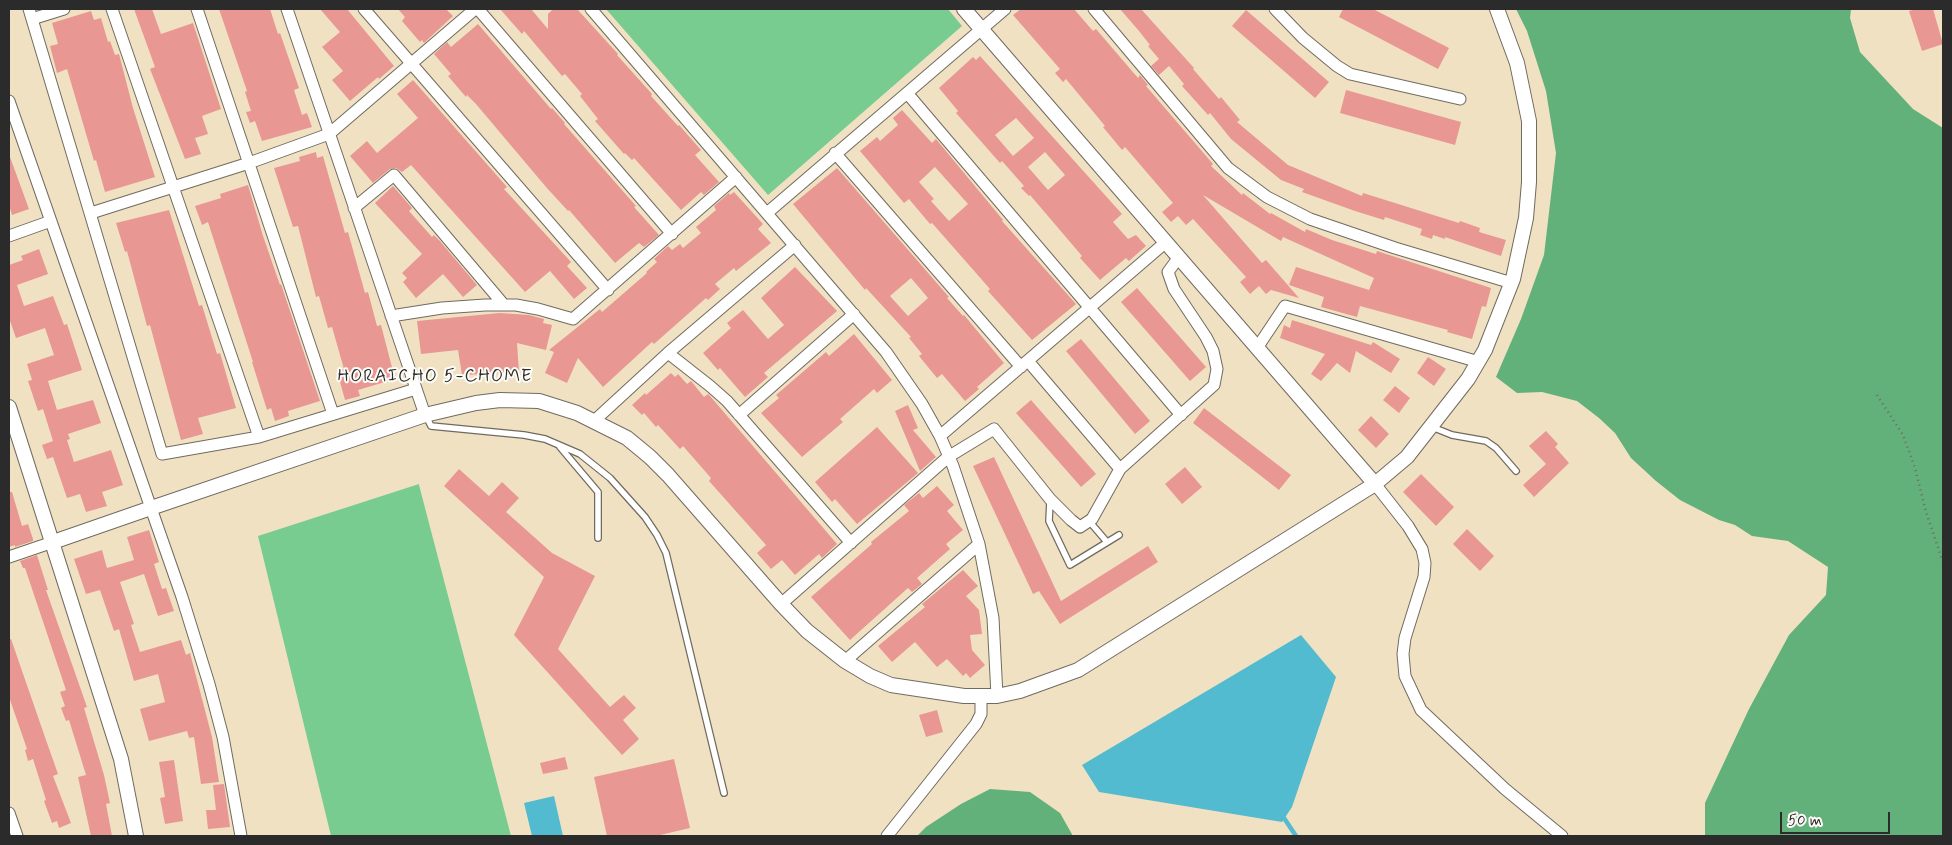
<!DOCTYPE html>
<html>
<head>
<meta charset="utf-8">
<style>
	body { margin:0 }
	#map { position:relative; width:1952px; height:845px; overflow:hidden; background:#f1e1c3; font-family:Mynerve,sans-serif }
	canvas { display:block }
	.frame { position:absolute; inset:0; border:10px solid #2b2b2b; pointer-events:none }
	.scale { position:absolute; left:1780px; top:812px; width:110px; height:22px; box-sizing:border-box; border:2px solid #2b2b2b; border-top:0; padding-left:6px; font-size:15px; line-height:18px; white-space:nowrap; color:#2b2b2b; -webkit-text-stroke:4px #fdfcf7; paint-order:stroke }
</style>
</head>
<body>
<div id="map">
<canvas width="1952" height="845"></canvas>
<div class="frame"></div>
<div class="scale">50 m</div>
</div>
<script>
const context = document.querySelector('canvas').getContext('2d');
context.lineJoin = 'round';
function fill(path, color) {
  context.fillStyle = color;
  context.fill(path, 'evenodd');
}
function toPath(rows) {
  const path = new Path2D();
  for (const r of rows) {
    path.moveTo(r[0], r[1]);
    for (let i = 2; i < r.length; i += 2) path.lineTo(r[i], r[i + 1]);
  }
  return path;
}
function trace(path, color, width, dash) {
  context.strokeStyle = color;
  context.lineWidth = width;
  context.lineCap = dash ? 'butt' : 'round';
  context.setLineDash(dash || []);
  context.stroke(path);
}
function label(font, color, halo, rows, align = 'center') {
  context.font = font + ' Mynerve,sans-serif';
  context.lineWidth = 4;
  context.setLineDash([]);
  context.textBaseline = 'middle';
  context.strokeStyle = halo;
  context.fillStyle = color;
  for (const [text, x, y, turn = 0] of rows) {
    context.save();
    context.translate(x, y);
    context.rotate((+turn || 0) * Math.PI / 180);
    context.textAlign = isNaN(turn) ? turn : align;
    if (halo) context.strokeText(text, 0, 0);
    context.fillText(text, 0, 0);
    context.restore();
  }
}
const green = toPath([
	[606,9,948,9,962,26,768,195],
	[419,484,419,485,511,836,331,836,258,536]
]);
const forest = toPath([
	[1516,9,1851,9,1850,18,1860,52,1913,109,1943,128,1943,836,1705,836,1705,803,1749,709,1789,635,1826,595,1828,567,1788,541,1752,536,1735,525,1719,520,1680,500,1656,481,1631,458,1615,433,1599,418,1577,401,1542,392,1517,393,1496,377,1521,319,1544,255,1556,153,1546,91,1527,31],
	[990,789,1030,792,1060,813,1073,836,917,836,926,827,961,804]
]);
const water = toPath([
	[1301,635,1336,677,1292,807,1282,822,1099,792,1082,765],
	[554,796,563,836,532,836,524,803]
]);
const stream = toPath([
	[1282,815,1296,836]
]);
const building = toPath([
	[134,9,152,9,161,34,193,23,221,109,202,116,208,134,195,138,201,154,185,159,150,69,155,67],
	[219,9,270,9,278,34,280,33,299,88,294,90,302,115,307,113,312,127,262,141,255,121,250,123,246,112,251,111,245,92,247,91],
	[320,9,347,9,394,66,379,79,378,77,350,101,332,80,343,71,322,47,340,32],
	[398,9,446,9,453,16,424,43,422,40,420,42,402,21,405,17],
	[500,9,531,9,548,29,548,14,553,9,577,9,618,54,617,55,652,94,651,96,678,126,679,125,701,150,695,155,719,182,704,195,701,192,681,210,634,158,632,160,625,153,624,154,595,121,598,119,580,96,582,94,565,74,562,76,524,31,522,34],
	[1021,9,1074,9,1093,31,1096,29,1138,78,1140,75,1148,85,1146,86,1213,164,1211,166,1242,195,1243,193,1270,214,1271,213,1305,232,1306,229,1332,240,1376,254,1377,251,1491,288,1486,307,1482,306,1472,339,1447,332,1448,330,1360,306,1357,317,1321,307,1324,297,1289,285,1296,267,1369,290,1374,278,1283,237,1281,241,1203,195,1262,263,1266,260,1299,298,1271,290,1266,294,1259,286,1250,294,1240,282,1246,277,1193,219,1186,225,1178,216,1171,222,1162,212,1173,203,1125,147,1122,150,1103,127,1105,126,1066,79,1063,82,1055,73,1060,69,1013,15],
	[1120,9,1141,9,1194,68,1193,69,1219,99,1221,97,1240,120,1237,122,1288,165,1362,196,1363,193,1459,223,1460,221,1480,228,1479,232,1506,240,1501,256,1445,237,1445,239,1433,235,1432,239,1420,235,1422,229,1385,217,1384,220,1355,211,1302,192,1304,189,1281,180,1231,139,1210,113,1208,115,1182,86,1184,84,1169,66,1159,75,1151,66,1159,59,1148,46,1150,45,1139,31],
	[1343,9,1373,9,1449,48,1438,69,1339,17],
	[1916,9,1933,9,1943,44,1922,51,1909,11],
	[1246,10,1329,82,1315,98,1232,26],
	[91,11,94,20,101,18,108,42,110,41,115,55,119,54,133,108,155,177,105,192,96,160,94,161,67,69,57,73,50,46,58,44,52,23],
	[478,24,551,109,552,108,565,123,564,124,636,206,634,207,659,235,644,247,639,243,615,263,569,210,568,211,546,187,476,104,467,95,466,97,448,76,451,74,434,54,447,42,451,47],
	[980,56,1122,214,1113,222,1128,239,1136,235,1146,246,1129,261,1126,258,1100,280,1080,258,1082,256,1059,229,1030,195,1029,196,1021,188,1024,186,1002,161,1000,163,956,113,958,111,939,88,973,57,976,60],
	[1016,118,1034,138,1013,156,995,135],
	[1045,152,1065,175,1048,190,1028,167],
	[413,80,507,187,504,189,571,262,567,266,587,288,574,299,550,271,525,292,411,165,402,172,396,168,390,169,373,183,350,156,367,141,377,153,418,118,397,94],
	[1346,90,1461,122,1455,145,1340,113],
	[902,110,932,143,936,139,1003,220,1002,221,1076,304,1032,340,988,291,990,289,932,223,930,224,909,199,904,203,860,151,877,137,880,141,898,125,893,118],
	[935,167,968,204,949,221,931,201,934,199,919,182],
	[316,152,317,158,323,156,345,233,348,232,365,293,368,292,377,326,381,325,395,379,358,390,360,396,345,400,337,371,344,369,332,327,328,328,319,296,316,297,298,226,293,227,274,168,300,161,299,157],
	[10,157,29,209,12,215,9,205,9,158],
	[837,168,949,297,947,298,963,316,964,315,1004,363,977,387,979,389,965,401,942,374,937,378,919,356,922,354,909,338,911,337,866,288,865,290,793,204],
	[911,278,928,298,908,316,890,296],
	[248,185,263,236,280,285,281,284,320,401,288,411,289,416,275,421,271,408,267,410,252,362,253,362,208,222,202,225,195,206,221,198,220,194],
	[393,186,412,208,409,211,432,237,434,235,439,240,477,285,463,297,443,274,416,298,403,282,407,278,402,273,422,254,375,203],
	[734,192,763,224,758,229,771,243,736,271,734,268,715,284,720,289,708,300,706,298,654,344,652,342,603,387,578,358,567,383,545,373,554,352,549,350,600,309,602,312,647,273,646,272,657,262,654,259,668,246,672,250,680,244,683,248,701,233,696,227,716,210,714,206,729,193,730,195],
	[169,210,199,306,202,305,217,354,220,353,236,408,198,418,203,434,181,440,150,325,147,326,127,251,125,252,116,223],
	[39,249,48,274,17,285,24,306,53,296,64,325,67,324,82,370,48,381,57,410,93,400,101,423,68,434,70,439,67,440,74,462,111,450,123,485,102,492,107,506,86,512,80,494,67,498,53,457,47,459,42,445,53,441,43,409,38,411,28,381,32,380,27,364,54,355,45,328,16,338,9,318,9,265,23,260,21,256],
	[795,267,837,311,764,373,768,377,745,397,720,368,718,370,703,353,731,328,727,323,743,310,768,339,784,325,761,298],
	[1137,288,1206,367,1190,381,1121,302],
	[500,313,529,315,544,319,543,323,552,325,546,350,517,343,519,372,462,375,458,350,421,354,417,321],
	[1292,320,1371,345,1373,342,1400,359,1391,373,1356,351,1350,373,1337,363,1321,381,1311,374,1325,354,1280,338,1284,325,1290,328],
	[854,334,892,380,877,393,874,389,840,419,843,422,802,457,761,413,779,398,776,395,826,352,829,356],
	[1081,339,1150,421,1135,434,1066,351],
	[1428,357,1446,369,1434,386,1417,373],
	[671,373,675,377,678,374,687,384,691,381,704,397,708,394,710,396,837,544,822,558,819,554,795,575,782,560,771,569,757,553,766,545,709,481,711,478,683,446,680,449,658,425,656,427,644,413,642,415,632,405,645,393,646,395],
	[1395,386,1410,398,1399,413,1383,400],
	[1031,400,1096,474,1081,487,1016,413],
	[908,405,918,428,913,430,936,457,920,471,895,411],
	[1204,408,1291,475,1279,490,1193,423],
	[1371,416,1389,434,1376,448,1358,430],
	[877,427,918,473,857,524,835,499,832,502,815,482],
	[1546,431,1558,444,1555,447,1569,463,1534,497,1523,485,1546,464,1529,446],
	[994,457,1061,601,1148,546,1158,562,1060,624,1039,591,1033,594,973,466],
	[1185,467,1202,487,1182,504,1165,484],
	[459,469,489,496,502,482,519,498,506,512,552,553,595,576,558,649,610,707,624,695,636,708,623,720,639,739,622,755,514,635,544,577,444,486],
	[1421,474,1454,507,1436,526,1403,492],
	[937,486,954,505,947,511,963,530,946,544,950,549,917,578,922,584,912,592,908,588,850,640,811,597,872,544,871,542,909,511,904,505,919,493,923,498],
	[9,492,12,492,22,526,28,524,33,539,33,541,15,547,15,545,9,547],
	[1467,529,1494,556,1480,571,1453,544],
	[149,530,159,562,154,564,162,589,166,588,174,611,158,616,144,574,120,582,134,624,131,625,140,652,181,640,186,655,190,653,212,737,219,782,201,784,194,737,189,738,187,731,149,741,140,709,165,702,158,674,134,681,119,629,114,631,100,590,86,594,74,559,102,550,107,568,134,560,127,537],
	[37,555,48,590,46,590,87,707,84,708,104,775,110,803,106,804,112,836,91,836,78,777,86,775,69,720,66,721,61,708,65,706,60,692,66,690,25,568,23,568,20,561],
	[963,570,978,586,966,596,979,610,982,634,970,635,972,650,985,665,970,678,966,673,963,676,947,659,937,667,915,642,892,662,878,646,925,607,922,604],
	[9,639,11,639,46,740,58,774,53,776,71,823,59,828,57,821,52,823,44,801,46,800,33,759,28,761,25,750,27,749,9,697],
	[937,710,943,732,926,737,919,715],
	[565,757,568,769,543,774,540,763],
	[674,759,690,828,656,836,607,836,594,777],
	[174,760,183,821,165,824,160,798,165,797,159,762],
	[224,784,230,827,208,829,206,810,216,810,213,785]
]);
const path = toPath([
	[1877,395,1903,435,1915,468,1926,512,1943,562]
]);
const service = toPath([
	[426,416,431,426,524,435,545,439,580,454,610,478,645,517,657,535,666,553,724,793],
	[1432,427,1452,435,1486,441,1496,448,1516,471],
	[560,447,598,492,598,538],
	[1050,501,1049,521,1070,565,1119,535],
	[1089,521,1107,542]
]);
const minor = toPath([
	[29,9,162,454,259,437,416,389],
	[112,9,259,437],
	[197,9,333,414],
	[287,9,425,415],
	[364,9,608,290],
	[478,9,672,234],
	[591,9,886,352,922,404,940,436,953,466,979,544,993,618,997,696],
	[1094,9,1228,168,1267,197,1310,219,1395,248,1512,283],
	[1275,9,1303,38,1337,66,1350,74,1460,99],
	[32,19,64,9],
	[907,93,1181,415],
	[9,101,182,597,209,684,223,737,241,836],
	[835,153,1021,367],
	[354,208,394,175,504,305],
	[91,213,249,163,329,134,475,9],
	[767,213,1005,9],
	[9,236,51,221],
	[391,316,442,308,485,305,516,305,538,309,573,319,736,177],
	[1257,348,1285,306,1479,362],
	[668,353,710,386,727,401,851,543],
	[1028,361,1120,469],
	[739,415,854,314],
	[594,421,668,353,795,245],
	[940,436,1166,242],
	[1375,484,1408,526,1422,549,1425,563,1424,577,1405,638,1403,654,1405,676,1421,710,1505,789,1562,836],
	[9,557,53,542],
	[781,604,948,457,994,429,1050,499,1071,520,1080,527,1092,519,1120,469,1214,385,1217,369,1213,351,1206,337,1174,289,1168,272,1179,257],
	[845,661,979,544],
	[9,813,17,836],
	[887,836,976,724,981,714,981,696]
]);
const tertiary = toPath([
	[9,407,121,759,136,836],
	[1375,484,1407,457,1468,379,1485,350,1513,279,1526,218,1529,182,1529,121,1517,63,1497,9],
	[53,542,151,508,425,415,476,403,500,400,539,401,577,413,627,438,650,457,668,475,781,604,807,631,845,661,870,676,891,685,964,696,997,696,1020,691,1078,670,1375,484,964,9]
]);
const neighbourhoodNames = [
	["HORAICHO 5-CHOME",435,377]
];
fill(green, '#78cc90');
fill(forest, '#62b07a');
fill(water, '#52bbcf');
trace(stream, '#52bbcf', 4.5);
fill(building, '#e99793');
trace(service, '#706b60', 8);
trace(minor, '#706b60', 13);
trace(tertiary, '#706b60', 16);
trace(path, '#706b60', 2.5, [1, 4]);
trace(service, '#fff', 5.5);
trace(minor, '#fff', 11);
trace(tertiary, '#fff', 14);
context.letterSpacing = '1px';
label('18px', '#2b2b2b', '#fdfcf7', neighbourhoodNames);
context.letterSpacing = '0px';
</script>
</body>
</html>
